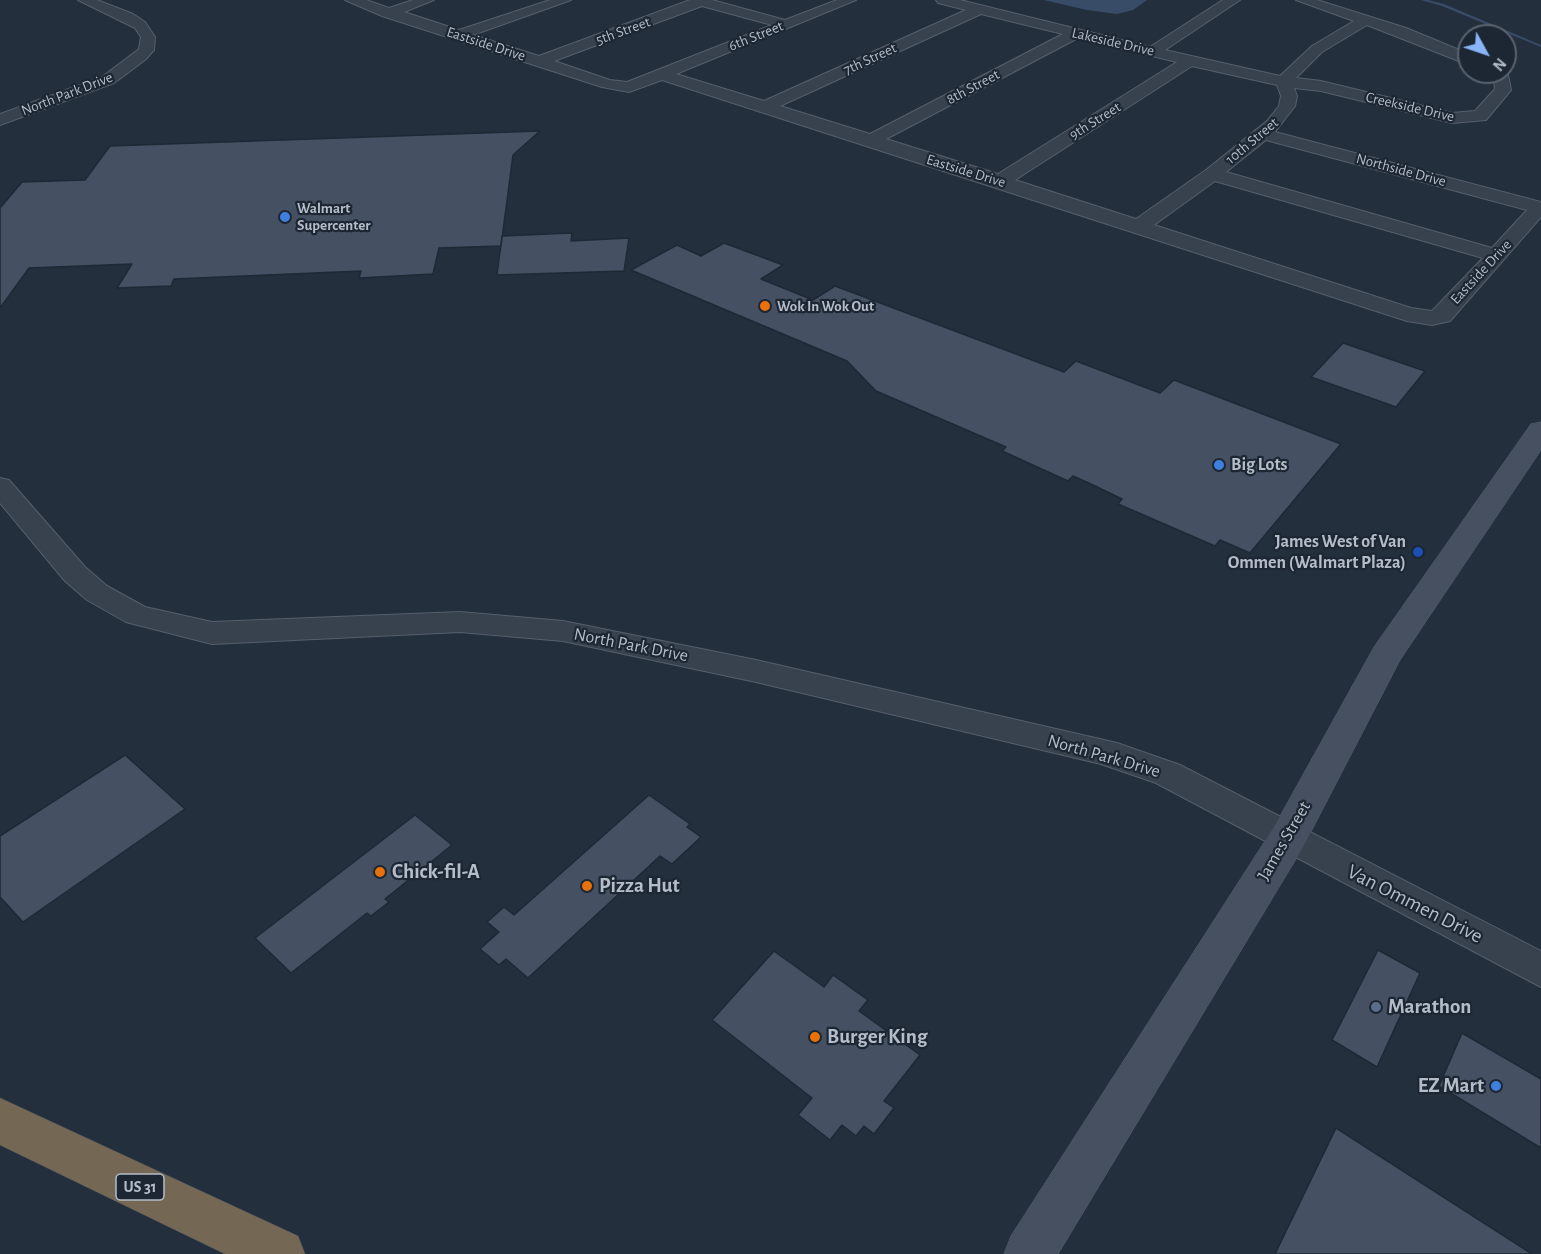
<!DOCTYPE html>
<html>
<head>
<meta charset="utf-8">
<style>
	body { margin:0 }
	#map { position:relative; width:1541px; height:1254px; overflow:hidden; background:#242f3e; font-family:"Alegreya Sans",sans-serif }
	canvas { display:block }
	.north { position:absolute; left:1457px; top:24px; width:60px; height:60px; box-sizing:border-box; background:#1d2633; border:2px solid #59626f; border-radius:50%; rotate:130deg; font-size:16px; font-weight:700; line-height:24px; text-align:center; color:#b4bcc9 }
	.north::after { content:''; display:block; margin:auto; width:21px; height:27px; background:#8ab4f8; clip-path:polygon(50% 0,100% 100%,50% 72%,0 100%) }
</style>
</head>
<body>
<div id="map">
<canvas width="1541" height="1254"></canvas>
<div class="north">N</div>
</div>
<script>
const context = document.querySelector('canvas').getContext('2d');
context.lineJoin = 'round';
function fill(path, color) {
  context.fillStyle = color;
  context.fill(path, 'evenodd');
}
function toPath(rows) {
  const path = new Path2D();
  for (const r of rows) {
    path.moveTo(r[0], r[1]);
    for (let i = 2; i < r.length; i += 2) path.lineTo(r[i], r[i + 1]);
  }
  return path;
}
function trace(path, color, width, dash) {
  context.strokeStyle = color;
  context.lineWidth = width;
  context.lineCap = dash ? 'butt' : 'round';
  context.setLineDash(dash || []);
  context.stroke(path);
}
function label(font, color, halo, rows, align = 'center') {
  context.font = font + ' "Alegreya Sans",sans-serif';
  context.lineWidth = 4.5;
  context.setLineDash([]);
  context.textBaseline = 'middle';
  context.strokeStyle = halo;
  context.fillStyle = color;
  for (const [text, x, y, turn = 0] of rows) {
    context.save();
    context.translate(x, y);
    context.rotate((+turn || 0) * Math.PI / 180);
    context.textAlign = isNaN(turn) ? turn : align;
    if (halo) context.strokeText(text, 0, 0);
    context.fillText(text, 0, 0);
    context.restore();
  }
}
const water = toPath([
	[1044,0,1147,0,1133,10,1117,14,1087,10]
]);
const stream = toPath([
	[1421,0,1428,0,1444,4,1541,45,1541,47,1442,6,1421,0]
]);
const building = toPath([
	[540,131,513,155,501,246,439,248,433,274,359,278,361,271,174,279,171,286,117,288,132,264,29,268,0,308,0,208,22,182,85,180,110,146,540,131],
	[572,233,571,241,629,238,624,271,497,275,502,236,572,233],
	[724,243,783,265,761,279,813,300,835,286,1064,372,1076,361,1160,393,1174,380,1341,444,1250,553,1220,540,1215,546,1118,504,1122,499,1093,485,1073,476,1068,481,1002,451,1006,447,876,391,847,361,631,270,677,245,701,256,724,243],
	[1343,343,1425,371,1396,407,1311,377,1343,343],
	[125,755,185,809,23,922,0,897,0,836,125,755],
	[649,795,690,824,687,827,701,837,672,864,660,856,528,978,506,959,499,965,480,949,499,932,487,922,504,907,514,915,649,795],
	[415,815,452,845,385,899,389,902,371,916,367,913,291,973,255,938,415,815],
	[1378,950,1420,973,1377,1067,1332,1040,1378,950],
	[774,951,824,987,833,975,868,1000,859,1011,920,1055,884,1101,894,1108,874,1134,864,1126,856,1136,842,1125,830,1140,798,1115,812,1098,712,1020,774,951],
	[1462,1033,1541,1079,1541,1148,1439,1086,1462,1033],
	[1336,1128,1532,1254,1275,1254,1336,1128]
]);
const street = toPath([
	[78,0,97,0,133,14,145,22,155,37,154,50,145,60,114,83,0,125,0,114,102,77,139,49,141,37,135,28,78,0],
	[345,0,366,0,389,8,413,0,434,0,404,12,459,30,550,0,571,0,473,35,539,56,690,0,712,0,785,20,837,0,856,0,676,74,764,101,966,10,938,3,936,0,960,0,1150,47,1223,0,1240,0,1165,50,1280,76,1312,46,1354,21,1296,0,1317,0,1406,28,1469,54,1469,65,1367,25,1322,52,1296,78,1321,81,1452,113,1475,111,1495,89,1494,80,1485,72,1504,72,1508,75,1511,90,1486,120,1452,123,1321,91,1294,88,1297,96,1295,106,1275,132,1541,202,1541,217,1450,321,1432,325,1407,321,662,80,629,92,602,87,382,16,345,0],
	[702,6,772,25,627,82,610,80,554,61,702,6],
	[981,14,1063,34,870,134,780,106,981,14],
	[1078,38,1177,62,998,174,886,139,1078,38],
	[1192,66,1277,85,1281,96,1279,106,1267,121,1206,170,1136,219,1015,180,1192,66],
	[1266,140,1527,210,1492,248,1226,172,1266,140],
	[1215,181,1483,258,1432,311,1411,308,1154,225,1215,181],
	[0,478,9,480,85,567,107,586,145,607,212,622,460,612,563,621,756,660,1117,743,1180,765,1541,951,1541,987,1156,783,1101,764,756,682,563,641,460,632,212,644,126,622,87,600,65,581,0,503,0,478]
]);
const secondary = toPath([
	[1541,422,1541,450,1400,660,1302,849,1058,1254,1004,1254,1011,1236,1274,827,1374,647,1531,424,1541,422]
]);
const highway = toPath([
	[0,1098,298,1236,305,1254,225,1254,0,1145,0,1098]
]);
const markers = [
	[285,217,6,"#3f7fe0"],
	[765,306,6,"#e8710a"],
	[1219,465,6,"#3f7fe0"],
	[1418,552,6,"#1a4fb4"],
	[380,872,6,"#e8710a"],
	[587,886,6,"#e8710a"],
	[1376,1007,6,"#5c6f8a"],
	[815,1037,6,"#e8710a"],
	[1496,1086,6,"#3f7fe0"]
];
const farStreetnames = [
	["5th Street",623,31,-20],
	["6th Street",756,36,-22],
	["Lakeside Drive",1113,42,13],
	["Eastside Drive",486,44,18],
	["7th Street",870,59,-25],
	["8th Street",973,87,-28],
	["North Park Drive",67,94,-21],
	["Creekside Drive",1410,107,13],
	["9th Street",1095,121,-32],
	["10th Street",1252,141,-40],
	["Northside Drive",1401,170,15],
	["Eastside Drive",966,171,17],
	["Eastside Drive",1481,272,-47]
];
const farPoinames = [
	["Walmart",297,208],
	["Supercenter",297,225],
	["Wok In Wok Out",777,306]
];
const shields = [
	[140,1187,48]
];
const shieldNames = [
	["US 31",140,1187]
];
const poiNames = [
	["Big Lots",1231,465],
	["James West of Van",1406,542,"right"],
	["Ommen (Walmart Plaza)",1406,563,"right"]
];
const streetNames = [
	["North Park Drive",631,645,11],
	["North Park Drive",1104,756,16],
	["James Street",1284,841,-60]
];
const nearPoinames = [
	["Chick-fil-A",392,872],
	["Pizza Hut",599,886],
	["Marathon",1388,1007],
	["Burger King",827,1037],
	["EZ Mart",1484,1086,"right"]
];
const nearStreetnames = [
	["Van Ommen Drive",1415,904,27]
];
fill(water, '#394c67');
fill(stream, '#394c67');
fill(building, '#455162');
trace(building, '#1f2835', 1.5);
trace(street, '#565f6c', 2);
trace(secondary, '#565f6c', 1);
trace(highway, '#434c59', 1);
fill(street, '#38414e');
fill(secondary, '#465061');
fill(highway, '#746855');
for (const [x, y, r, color] of markers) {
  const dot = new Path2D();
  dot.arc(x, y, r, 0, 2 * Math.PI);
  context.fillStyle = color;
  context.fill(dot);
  trace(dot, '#1d2633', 2);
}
label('15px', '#b4bcc9', '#1d2633', farStreetnames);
label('bold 15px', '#b4bcc9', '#1d2633', farPoinames, 'left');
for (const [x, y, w] of shields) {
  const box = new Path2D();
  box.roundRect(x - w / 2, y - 13, w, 26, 4.5);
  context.fillStyle = '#1d2633';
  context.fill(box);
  trace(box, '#b4bcc9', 1.5);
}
label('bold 16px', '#b4bcc9', null, shieldNames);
label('bold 18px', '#b4bcc9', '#1d2633', poiNames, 'left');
label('18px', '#b4bcc9', '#1d2633', streetNames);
label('bold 21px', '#b4bcc9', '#1d2633', nearPoinames, 'left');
label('21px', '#b4bcc9', '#1d2633', nearStreetnames);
</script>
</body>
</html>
